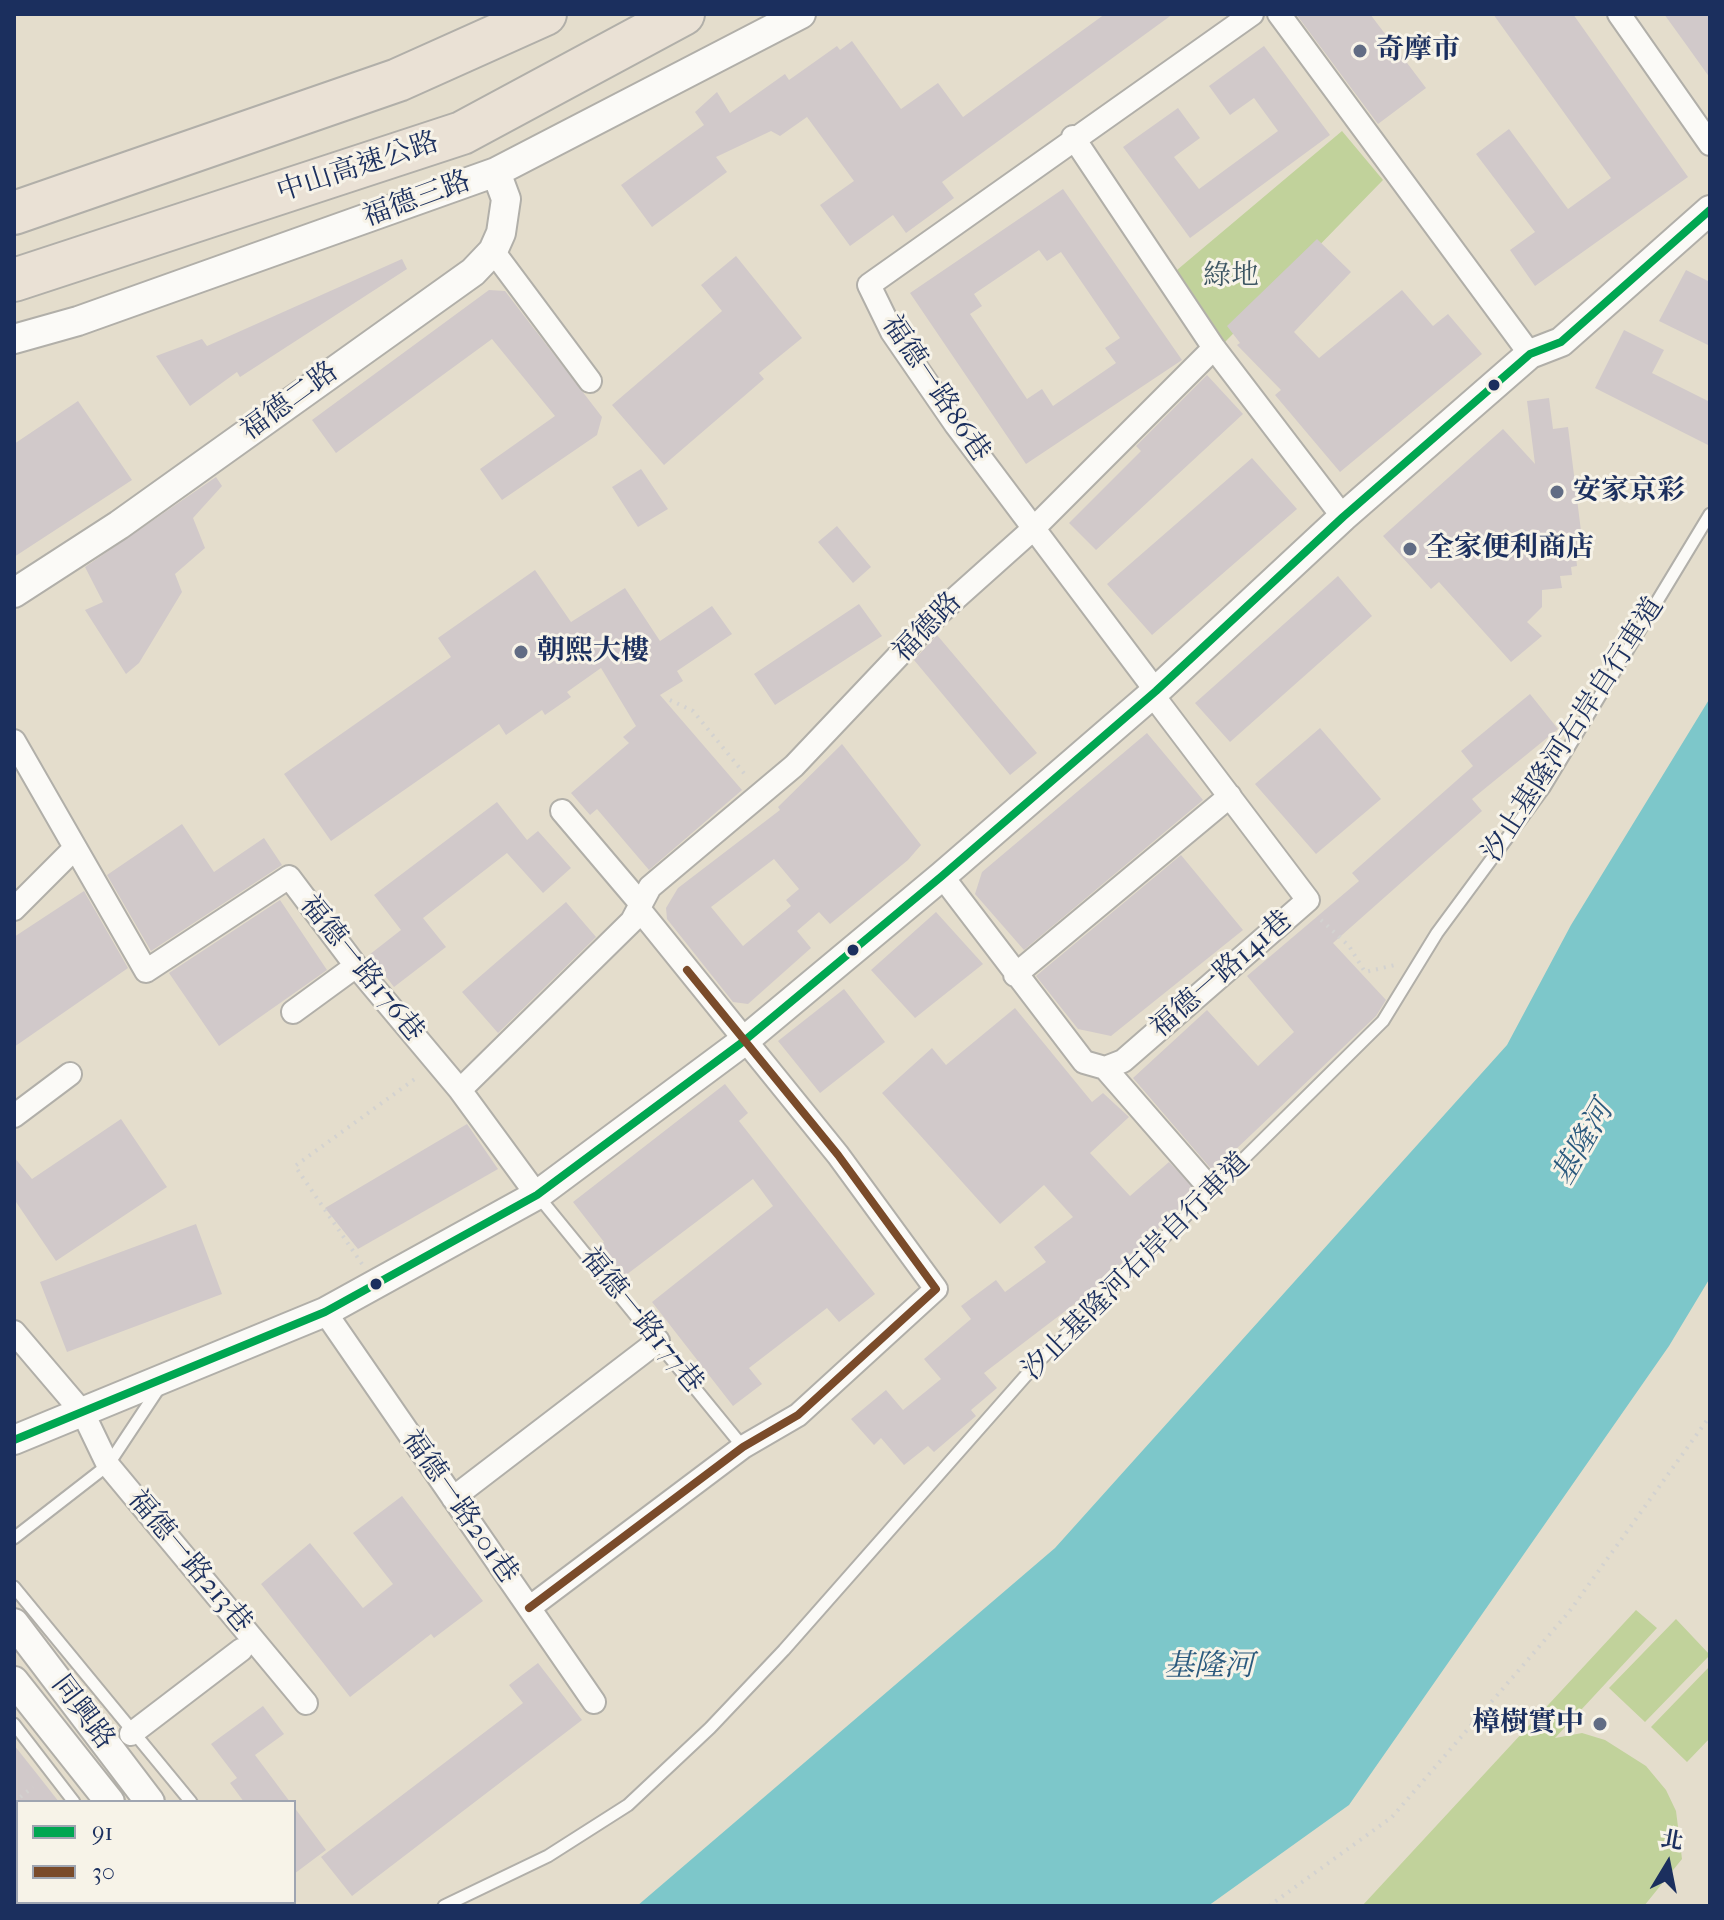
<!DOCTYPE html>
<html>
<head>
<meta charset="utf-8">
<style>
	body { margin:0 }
	#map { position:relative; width:1724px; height:1920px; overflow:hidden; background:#e4ddcc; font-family:"IM FELL French Canon","Noto Serif TC",serif }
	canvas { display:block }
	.frame { position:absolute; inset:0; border:16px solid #1b2f5e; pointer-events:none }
	.legend { position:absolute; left:16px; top:1800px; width:280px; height:104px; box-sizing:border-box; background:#f7f3e8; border:2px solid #9fa5b1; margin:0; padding:10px 14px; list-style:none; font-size:24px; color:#1b2f5e }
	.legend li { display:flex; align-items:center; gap:16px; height:40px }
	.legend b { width:40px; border:2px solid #9fa5b1 }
	.north { position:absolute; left:1628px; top:1824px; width:80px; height:80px; -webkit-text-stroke:6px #f7f3e8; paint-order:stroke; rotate:10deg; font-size:22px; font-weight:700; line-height:32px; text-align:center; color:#1b2f5e }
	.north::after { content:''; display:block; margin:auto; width:28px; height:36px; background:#1b2f5e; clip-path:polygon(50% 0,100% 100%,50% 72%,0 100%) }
</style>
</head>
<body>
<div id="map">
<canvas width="1724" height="1920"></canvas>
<div class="frame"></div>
<ul class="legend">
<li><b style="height:10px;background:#00a651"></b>91</li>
<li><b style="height:10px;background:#7a4b2a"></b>30</li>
</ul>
<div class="north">北</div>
</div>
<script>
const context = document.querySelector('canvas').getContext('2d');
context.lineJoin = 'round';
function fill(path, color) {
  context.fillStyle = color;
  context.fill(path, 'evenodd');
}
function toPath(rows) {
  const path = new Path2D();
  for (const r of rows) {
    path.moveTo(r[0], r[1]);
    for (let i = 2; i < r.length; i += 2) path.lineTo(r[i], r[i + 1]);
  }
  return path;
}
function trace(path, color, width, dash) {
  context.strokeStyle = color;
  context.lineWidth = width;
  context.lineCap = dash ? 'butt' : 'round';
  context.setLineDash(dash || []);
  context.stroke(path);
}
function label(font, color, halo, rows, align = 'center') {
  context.font = font + ' "IM FELL French Canon","Noto Serif TC",serif';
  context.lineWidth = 6;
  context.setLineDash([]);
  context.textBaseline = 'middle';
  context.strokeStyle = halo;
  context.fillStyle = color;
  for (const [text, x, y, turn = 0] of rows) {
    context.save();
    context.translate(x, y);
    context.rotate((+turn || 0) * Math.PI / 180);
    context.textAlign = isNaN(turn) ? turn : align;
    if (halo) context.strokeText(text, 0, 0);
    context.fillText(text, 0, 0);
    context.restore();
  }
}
const green = toPath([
	[1342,131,1383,180,1225,342,1177,270],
	[1636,1610,1657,1628,1555,1738,1582,1733,1605,1740,1646,1766,1666,1790,1676,1811,1682,1859,1644,1906,1362,1906],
	[1676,1619,1710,1655,1645,1722,1609,1688],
	[1710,1666,1710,1738,1687,1762,1651,1727]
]);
const water = toPath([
	[1710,698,1710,1278,1669,1346,1349,1805,1208,1906,637,1906,1055,1548,1507,1045,1571,925]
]);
const building = toPath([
	[1105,14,1173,14,942,182,954,198,906,233,893,215,850,246,820,205,854,181,807,117,780,136,771,131,716,157,727,172,652,227,621,185,704,125,695,112,717,92,730,113,785,74,789,80,837,46,840,50,852,41,901,109,938,83,963,117],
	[1296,14,1370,14,1426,88,1378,124],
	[1493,14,1573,14,1688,177,1535,286,1510,250,1535,232,1476,154,1509,129,1568,209,1611,178],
	[1664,14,1710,14,1710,78,1685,43],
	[1264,46,1330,135,1190,238,1123,147,1178,108,1200,138,1174,157,1199,189,1278,131,1254,98,1230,115,1209,86],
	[1063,189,1182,360,1026,464,910,293],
	[1039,250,1047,261,1061,252,1120,338,1105,348,1116,363,1053,406,1042,389,1027,399,970,314,982,306,974,294],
	[1317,239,1351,272,1294,332,1319,358,1402,290,1433,326,1448,314,1482,354,1340,472,1275,395,1281,390,1237,345,1240,343,1227,326],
	[736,256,802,338,759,373,764,379,664,465,612,405,722,311,701,285],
	[402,259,407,269,240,377,237,372,190,406,156,356,202,339,207,346],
	[1686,270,1710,282,1710,346,1659,321],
	[489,290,505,291,602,417,597,435,502,500,480,469,555,416,492,339,336,453,312,420],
	[1624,330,1664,350,1652,373,1710,402,1710,446,1595,388],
	[1207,375,1243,414,1096,550,1069,523,1141,451,1136,446],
	[1549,398,1553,429,1568,427,1584,555,1576,556,1577,566,1571,567,1572,575,1560,576,1562,588,1542,590,1542,607,1527,622,1542,636,1511,662,1439,582,1431,589,1383,536,1503,429,1535,464,1527,401],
	[78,401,132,480,14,557,14,444],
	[1252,458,1297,509,1152,635,1107,584],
	[641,469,668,509,638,527,612,487],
	[216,477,222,486,193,518,205,548,175,574,182,592,139,663,126,674,85,610,103,602,85,567],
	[837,526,871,567,853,583,818,542],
	[535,570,571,622,625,588,660,641,712,606,732,634,677,671,683,681,660,695,742,790,649,870,597,809,590,815,571,793,629,743,623,737,636,726,601,668,567,692,571,697,545,715,542,710,506,735,499,724,331,841,284,774,451,657,438,638],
	[1338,576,1372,616,1230,742,1195,703],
	[859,604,882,636,775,705,754,674],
	[937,635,1037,753,1010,775,914,660],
	[1530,694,1558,729,1472,799,1482,811,1333,943,1386,1000,1376,1016,1213,1171,1133,1078,1207,1010,1258,1066,1294,1032,1247,976,1359,881,1352,873,1473,766,1461,751],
	[1320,728,1381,799,1316,854,1255,784],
	[1147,733,1203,800,1024,950,975,894,982,872],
	[842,744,921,845,908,860,830,924,819,912,797,931,811,948,748,1004,733,1002,667,919,666,908,678,888,780,810,778,807],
	[774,859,799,889,786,900,791,906,743,946,711,907],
	[497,802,527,840,538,831,571,868,543,893,507,853,423,918,446,947,394,987,369,955,401,930,374,895],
	[182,824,214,872,264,838,282,865,151,951,107,875],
	[1181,855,1243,930,1111,1036,1078,1029,1036,976],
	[84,891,128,968,14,1047,14,937],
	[280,900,327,970,219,1046,169,973],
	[566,902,596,937,498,1033,462,992],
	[936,912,983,964,915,1018,871,970],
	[844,989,885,1042,820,1093,778,1041],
	[1015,1008,1092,1102,1103,1093,1129,1117,1090,1153,1130,1196,1169,1162,1198,1191,1098,1286,984,1373,997,1388,971,1410,976,1416,934,1452,928,1446,904,1465,881,1438,874,1445,851,1419,886,1390,903,1410,941,1379,924,1359,971,1319,961,1306,996,1280,1005,1292,1046,1262,1034,1247,1073,1217,1044,1185,1000,1224,882,1093,932,1048,946,1065],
	[725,1084,748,1113,739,1121,875,1294,839,1322,827,1308,749,1368,762,1384,733,1406,652,1302,773,1206,753,1179,622,1278,598,1246,604,1242,573,1202],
	[121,1119,167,1187,56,1261,14,1199,14,1157,32,1179],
	[467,1124,498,1169,358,1249,325,1208],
	[196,1224,222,1294,67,1352,40,1282],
	[402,1496,483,1601,434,1638,431,1634,350,1697,261,1584,310,1543,363,1608,393,1584,353,1533],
	[538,1663,582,1720,352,1896,321,1857,523,1703,509,1685],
	[263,1706,284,1734,255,1755,290,1802,244,1802,230,1783,237,1778,211,1744],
	[14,1745,41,1779,59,1802,14,1802],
	[294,1807,326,1850,294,1874]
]);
const path = toPath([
	[670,700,693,711,747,777],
	[1321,920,1349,946,1365,972,1395,965],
	[362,1264,295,1166,419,1076],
	[14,1802,33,1787],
	[1269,1906,1392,1817,1569,1612,1710,1416]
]);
const service = toPath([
	[538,1196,743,1447],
	[14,1538,108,1465,159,1388],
	[14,1587,191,1802],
	[14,1724,74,1802],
	[149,1902,150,1906],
	[266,1902,269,1906],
	[444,1906,548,1856,628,1805,710,1728,784,1650,1037,1363,1383,1021,1437,933,1544,788,1710,514]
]);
const minor = toPath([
	[1279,14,1530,354],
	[1619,14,1710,144],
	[1073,137,1214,348,1343,517],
	[493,251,590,381],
	[1156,691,956,425,892,332,869,285,1252,14],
	[14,741,146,971,289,877,356,966,460,1090,537,1195],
	[562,811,641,904],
	[942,876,1084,1062,1105,1068,1123,1061,1308,900,1152,694],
	[14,909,74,849],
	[1015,975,1230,796],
	[293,1012,356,966],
	[1105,1068,1201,1178],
	[460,1090,632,921,650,887,794,766,938,614,1032,530,1214,348],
	[14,1116,70,1074],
	[325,1312,594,1702],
	[14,1332,83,1413,108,1465,306,1703],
	[453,1498,658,1341],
	[529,1608,743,1447,798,1415,936,1289,838,1155,639,909],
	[131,1734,241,1650]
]);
const tertiary = toPath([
	[14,339,78,321,496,172,801,14],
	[14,593,119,525,473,272,493,251,501,233,506,199,496,172],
	[14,1440,325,1312,537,1195,744,1041,942,876,1156,691,1343,517,1530,354,1561,342,1710,210],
	[14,1623,150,1802],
	[14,1681,110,1802],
	[178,1902,180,1906],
	[217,1902,219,1906]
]);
const motorway = toPath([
	[14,213,398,80,545,14],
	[14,280,462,133,683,14]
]);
const bus1 = toPath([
	[14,1440,325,1312,537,1195,744,1041,942,876,1156,691,1343,517,1530,354,1561,342,1710,210]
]);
const bus2 = toPath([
	[529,1608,743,1447,798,1415,936,1289,838,1155,687,970]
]);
const markers = [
	[1360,51,8,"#616c84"],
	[1494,385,7,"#1b2f5e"],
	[1557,492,8,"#616c84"],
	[1410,549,8,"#616c84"],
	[521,652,8,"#616c84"],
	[853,950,7,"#1b2f5e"],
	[376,1284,7,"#1b2f5e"],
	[1600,1724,8,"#616c84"]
];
const poiNames = [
	["奇摩市",1376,51],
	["安家京彩",1573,492],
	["全家便利商店",1426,549],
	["朝熙大樓",537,652],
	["樟樹實中",1584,1724,"right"]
];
const streetNames = [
	["中山高速公路",358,168,-18],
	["福德三路",417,200,-20],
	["福德一路86巷",935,389,56],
	["福德二路",290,402,-36],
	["福德路",928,628,-46],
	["汐止基隆河右岸自行車道",1574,730,-57],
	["福德一路176巷",361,969,51],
	["福德一路141巷",1222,975,-41],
	["汐止基隆河右岸自行車道",1137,1267,-45],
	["福德一路177巷",641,1321,51],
	["福德一路201巷",459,1507,55],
	["福德一路213巷",189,1562,50],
	["同興路",82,1713,53]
];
const parkNames = [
	["綠地",1231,277]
];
const waterNames = [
	["基隆河",1584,1144,-60],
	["基隆河",1209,1668]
];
fill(green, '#c1d29b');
fill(water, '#7dc7ca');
fill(building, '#d1c9ca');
trace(service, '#b1afa9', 15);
trace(minor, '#b1afa9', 26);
trace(tertiary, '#b1afa9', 32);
trace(motorway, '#b1afa9', 46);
trace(path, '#d3d2d0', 4, [2, 6]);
trace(service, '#fbfaf7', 11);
trace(minor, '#fbfaf7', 22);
trace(tertiary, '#fbfaf7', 28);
trace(motorway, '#eae1d5', 42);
trace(bus1, '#00a651', 8);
trace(bus2, '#7a4b2a', 8);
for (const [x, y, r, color] of markers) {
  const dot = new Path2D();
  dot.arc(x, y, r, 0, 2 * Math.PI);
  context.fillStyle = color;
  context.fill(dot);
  trace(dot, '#f7f3e8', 3);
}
label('bold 28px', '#1b2f5e', '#f7f3e8', poiNames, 'left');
label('28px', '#1b2f5e', '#f7f3e8', streetNames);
label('28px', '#3d5663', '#f7f3e8', parkNames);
label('italic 30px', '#2b5a7e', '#f7f3e8', waterNames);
</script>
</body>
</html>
